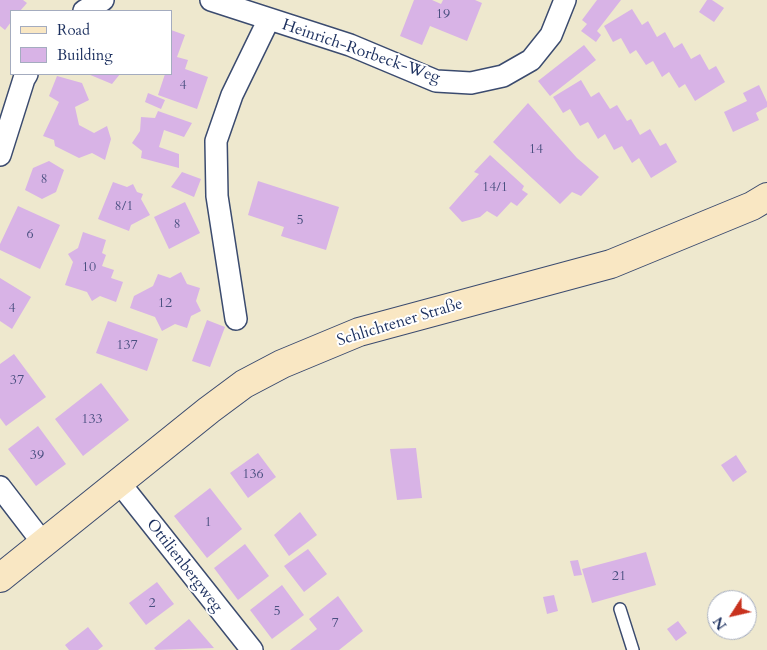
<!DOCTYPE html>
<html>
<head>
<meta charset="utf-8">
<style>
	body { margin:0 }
	#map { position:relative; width:767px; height:650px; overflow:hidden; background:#eee8ce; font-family:Cardo,serif }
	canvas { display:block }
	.legend { position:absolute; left:10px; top:10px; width:162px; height:65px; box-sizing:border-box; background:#fff; border:1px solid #a4acbf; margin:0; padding:6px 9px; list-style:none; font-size:15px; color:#1b2f5e }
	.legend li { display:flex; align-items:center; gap:10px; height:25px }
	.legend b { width:25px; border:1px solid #a4acbf }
	.north { position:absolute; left:707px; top:590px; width:50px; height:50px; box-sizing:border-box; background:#fff; border:1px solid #a4acbf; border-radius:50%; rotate:235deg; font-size:14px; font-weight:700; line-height:20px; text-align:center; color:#1b2f5e }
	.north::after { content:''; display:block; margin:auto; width:18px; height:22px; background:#c8321e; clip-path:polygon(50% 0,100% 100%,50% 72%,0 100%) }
</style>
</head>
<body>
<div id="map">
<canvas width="767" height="650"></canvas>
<ul class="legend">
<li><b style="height:6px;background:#f9e7c3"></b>Road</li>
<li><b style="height:14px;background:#d8b3e6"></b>Building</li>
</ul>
<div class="north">N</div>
</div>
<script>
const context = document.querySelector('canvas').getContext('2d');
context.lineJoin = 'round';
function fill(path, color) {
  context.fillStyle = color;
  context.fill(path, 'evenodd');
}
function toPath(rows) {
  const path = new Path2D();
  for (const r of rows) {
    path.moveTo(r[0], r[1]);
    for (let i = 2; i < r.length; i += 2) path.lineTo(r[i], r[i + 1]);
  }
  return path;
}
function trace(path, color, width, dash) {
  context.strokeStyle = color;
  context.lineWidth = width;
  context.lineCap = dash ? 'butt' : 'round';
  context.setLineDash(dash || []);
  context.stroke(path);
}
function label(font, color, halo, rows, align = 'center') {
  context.font = font + ' Cardo,serif';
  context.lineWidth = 4;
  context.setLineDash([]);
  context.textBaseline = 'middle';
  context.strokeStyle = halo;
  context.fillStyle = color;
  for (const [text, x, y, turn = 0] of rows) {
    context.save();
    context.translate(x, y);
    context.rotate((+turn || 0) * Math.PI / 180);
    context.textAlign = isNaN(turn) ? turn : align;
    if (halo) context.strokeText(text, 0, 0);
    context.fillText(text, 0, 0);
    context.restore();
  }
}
const building = toPath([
	[0,0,23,0,27,3,20,11,11,11,11,22,5,30,0,26],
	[414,0,432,0,441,4,443,0,475,0,482,3,467,41,430,26,422,45,400,36],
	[597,0,621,0,597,31,601,35,596,42,581,31,587,24,582,20],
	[707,0,712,0,724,8,714,22,699,12],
	[632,9,642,25,648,21,657,37,665,32,674,48,682,43,691,59,700,54,709,70,716,66,725,82,695,101,685,84,679,88,669,72,662,77,653,61,646,65,636,50,630,54,621,38,613,42,604,26],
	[171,30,185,35,177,57,188,60,185,69,208,77,197,109,158,95,165,74,171,74],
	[584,45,596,60,550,96,538,81],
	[88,74,120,74,112,84],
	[57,76,82,83,89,100,75,107,79,125,94,133,107,126,111,139,105,160,92,153,79,158,55,146,54,140,43,136,59,102,49,96],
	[581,80,591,97,599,92,610,109,617,105,627,121,631,119,640,135,650,129,660,146,666,143,677,162,651,178,639,158,632,163,622,146,614,150,605,134,598,139,588,122,580,126,570,109,563,113,553,97],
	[759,85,767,102,767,107,756,113,759,120,733,132,724,112,747,101,743,93],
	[148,93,165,100,161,109,145,102],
	[528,103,577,158,599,177,581,196,572,192,560,204,493,142],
	[158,111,192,123,184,137,164,130,159,147,179,154,179,168,141,158,142,151,132,143,140,131,141,117,155,118],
	[490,155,524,186,522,190,528,194,517,206,511,202,497,217,487,211,480,217,462,222,449,208,479,174,474,172],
	[49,161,64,170,56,192,42,199,25,190,33,168],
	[182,172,201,179,194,197,171,187],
	[258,181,339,207,326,250,281,236,284,227,248,215],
	[113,182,127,187,133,184,137,192,143,194,141,199,150,215,131,225,129,231,98,219],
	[185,202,200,233,169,249,154,217],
	[18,206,60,225,40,269,0,250,0,244],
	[83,232,106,240,102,253,106,255,102,266,114,270,111,278,123,282,116,302,100,296,92,301,87,292,65,285,73,262,68,254,78,248],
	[181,272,187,284,200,288,196,301,201,311,191,316,187,328,175,324,162,331,155,317,130,308,134,296,153,286,158,274,170,278],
	[0,278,31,297,12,329,0,321],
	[207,320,225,327,210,367,192,361],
	[108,321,158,339,147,371,96,353],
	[14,354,46,397,6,426,0,418,0,364],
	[101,383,129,420,83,456,55,419],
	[38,426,66,464,36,486,8,449],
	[416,448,422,498,397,500,390,449],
	[258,453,276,477,248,498,230,473],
	[736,455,747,472,733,482,721,465],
	[210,488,242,529,207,558,174,516],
	[300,512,317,535,289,556,274,535],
	[245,544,269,576,238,600,214,568],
	[308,549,327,574,304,592,284,566],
	[646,552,656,585,592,603,582,569],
	[578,560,582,575,574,576,570,561],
	[157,582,174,604,146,625,129,603],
	[282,585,304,615,272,639,250,610],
	[554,595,558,611,547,614,543,597],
	[338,596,363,631,339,650,290,650,317,629,309,619],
	[189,619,214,648,156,650,154,648],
	[678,621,687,633,676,641,667,629],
	[88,627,103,646,98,650,69,650,65,645]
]);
const service = toPath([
	[620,609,633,650]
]);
const minor = toPath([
	[211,0,350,45,436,81,471,83,503,76,531,60,551,35,565,0],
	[84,11,103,0],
	[0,155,24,79,27,74],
	[236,319,217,196,216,141,232,95,269,19],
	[118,481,252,650],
	[0,487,43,543]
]);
const secondary = toPath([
	[0,578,209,410,244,384,282,364,359,332,611,264,752,206,767,197]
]);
const numberNames = [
	["19",443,15],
	["4",183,86],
	["14",536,150],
	["8",44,180],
	["14/1",495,188],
	["8/1",124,207],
	["5",300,221],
	["8",177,225],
	["6",30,235],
	["10",89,268],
	["12",165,304],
	["4",12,309],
	["137",127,346],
	["37",17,381],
	["133",92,420],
	["39",37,456],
	["136",253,475],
	["1",208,523],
	["21",619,577],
	["2",152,604],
	["5",277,612],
	["7",335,624]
];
const streetNames = [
	["Heinrich-Rorbeck-Weg",361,52,19],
	["Schlichtener Straße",400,323,-17],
	["Ottilienbergweg",184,566,52]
];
fill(building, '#d8b3e6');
trace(service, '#3b4b6f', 14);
trace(minor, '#3b4b6f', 24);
trace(secondary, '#3b4b6f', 30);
trace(service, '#fff', 11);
trace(minor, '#fff', 21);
trace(secondary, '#f9e7c3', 28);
label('14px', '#4a5080', null, numberNames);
label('16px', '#1b2f5e', '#fff', streetNames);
</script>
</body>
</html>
